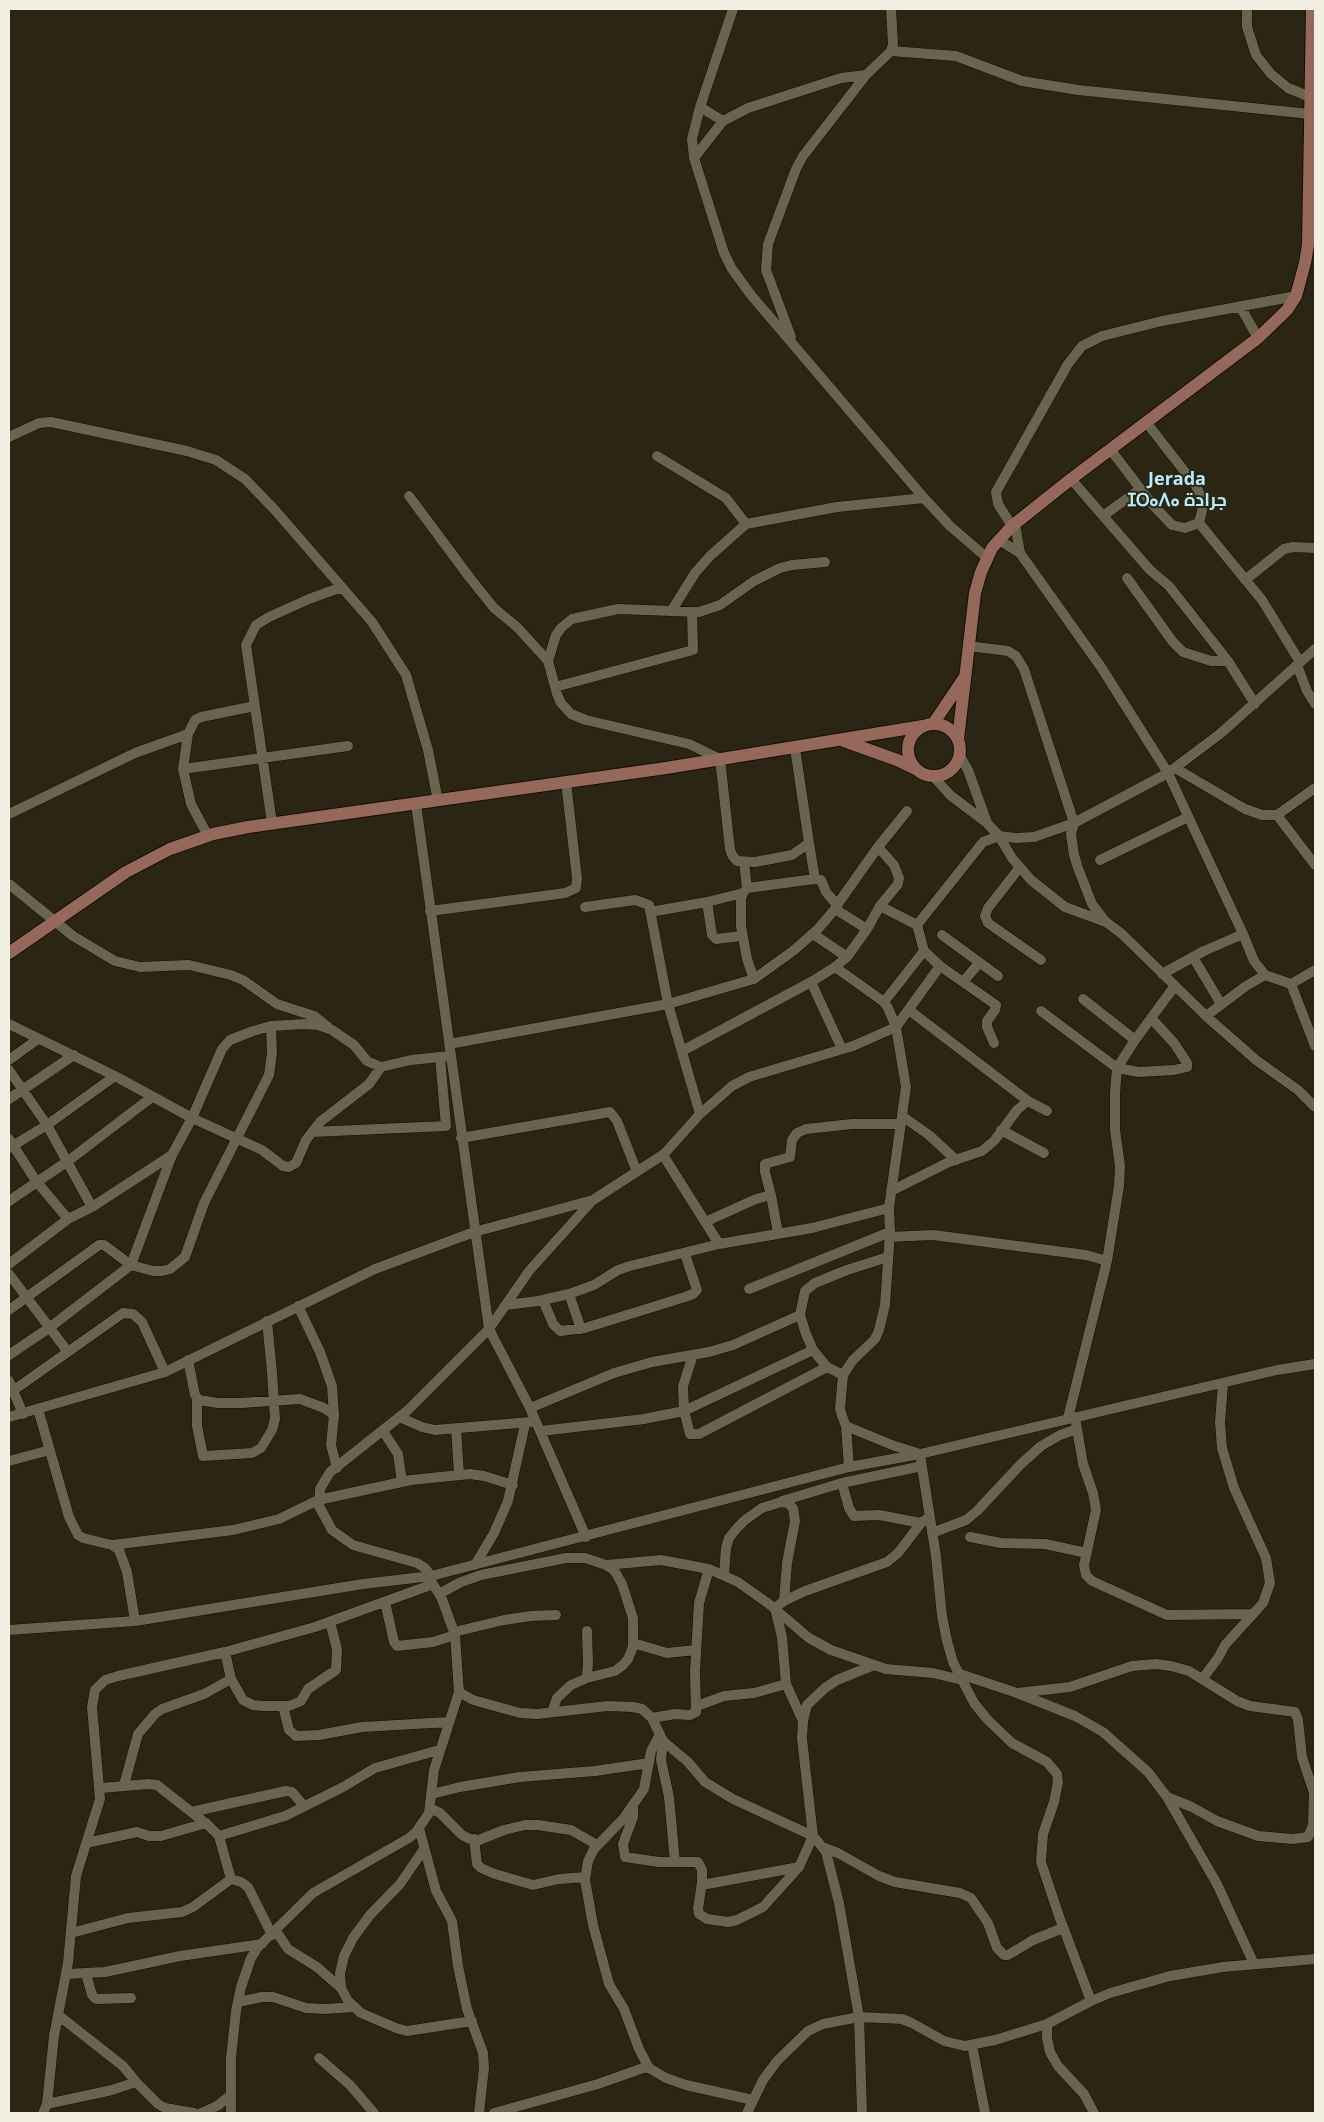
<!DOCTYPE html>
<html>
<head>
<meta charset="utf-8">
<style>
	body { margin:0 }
	#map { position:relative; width:1324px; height:2122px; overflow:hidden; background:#2b2613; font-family:"Open Sans",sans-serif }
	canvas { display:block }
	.frame { position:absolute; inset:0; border:10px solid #f2efe3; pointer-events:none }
</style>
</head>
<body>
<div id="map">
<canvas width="1324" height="2122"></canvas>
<div class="frame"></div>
</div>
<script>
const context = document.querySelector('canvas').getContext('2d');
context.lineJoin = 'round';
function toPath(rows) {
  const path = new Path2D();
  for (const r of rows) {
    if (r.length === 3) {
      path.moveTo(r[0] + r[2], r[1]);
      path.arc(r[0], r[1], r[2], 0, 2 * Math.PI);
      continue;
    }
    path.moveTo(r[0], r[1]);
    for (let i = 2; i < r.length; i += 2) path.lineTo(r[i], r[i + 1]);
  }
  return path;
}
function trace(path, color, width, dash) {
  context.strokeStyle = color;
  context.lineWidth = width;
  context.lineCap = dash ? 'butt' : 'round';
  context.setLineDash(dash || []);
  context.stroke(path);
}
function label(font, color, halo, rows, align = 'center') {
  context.font = font + ' "Open Sans",Cairo,"Noto Sans Tifinagh",sans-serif';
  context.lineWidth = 4;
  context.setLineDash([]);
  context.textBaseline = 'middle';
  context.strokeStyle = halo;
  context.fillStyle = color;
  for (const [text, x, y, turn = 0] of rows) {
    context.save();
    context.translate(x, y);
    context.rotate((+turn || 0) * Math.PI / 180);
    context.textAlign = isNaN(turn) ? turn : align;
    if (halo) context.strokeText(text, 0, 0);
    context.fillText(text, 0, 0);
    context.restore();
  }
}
const minor = toPath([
	[733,9,700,107,692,139,694,158,724,253,732,269,751,295,924,498,950,526,986,557],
	[1247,9,1247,27,1256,55,1271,74,1288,88,1310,97],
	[891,51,956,56,1022,81,1078,90,1310,114],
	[700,107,723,121],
	[694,158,723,121,748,108,841,78,866,75],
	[1240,306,1258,338],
	[791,337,766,270,768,244,796,169,803,156,866,75,891,51,893,44,891,9],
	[1146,422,1196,486,1203,501,1202,511,1199,523],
	[9,437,39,423,51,422,187,451,216,460,245,479,274,509,372,622,406,675,428,750,438,801],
	[1110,449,1152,504,1172,525,1185,528,1199,523],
	[657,456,726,498,746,524],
	[1071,479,1150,570,1169,586,1228,661,1255,704],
	[409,496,470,578,494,608,517,627,548,661],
	[1103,516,1140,489],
	[1199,523,1262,600,1300,662],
	[1015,524,1020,553],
	[1012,526,998,504,996,492,1068,364,1082,346,1102,336,1162,321,1296,296],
	[999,540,1020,553,1101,667,1168,773,1243,934,1254,961,1265,975,1291,984,1315,1046],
	[1127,578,1173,642,1183,652,1211,661,1228,661],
	[1245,580,1284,549,1293,547,1315,548],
	[672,610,695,573,710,556,746,524,837,507,924,498],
	[968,646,1008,651,1016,656,1024,669,1074,823,1071,834,1074,855,1078,868,1092,904,1105,921],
	[1297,665,1307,691,1315,704],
	[555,687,693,650,692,612],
	[795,748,809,843,792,855,755,862,737,861,732,855,730,849,720,759,689,744,586,720,571,714,561,703,557,694,548,661,556,635,561,628,572,619,618,609,699,612,720,605,754,581,780,568,792,565,825,562],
	[960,756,968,770,987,823],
	[1175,768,1245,809,1262,815,1277,815,1315,788],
	[183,769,348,746],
	[933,776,950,795,987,823,999,836,1012,858,1031,880,1065,907,1106,922,1122,934,1206,1016,1256,1060,1298,1090,1315,1107],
	[416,804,489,1329,530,1408,586,1537],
	[9,814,135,753,188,734],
	[1277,815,1315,865],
	[272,823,246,645,256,625,269,617,309,599,342,587],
	[208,836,191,804,183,769,188,734,195,720,201,717,255,706],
	[809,843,815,879],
	[878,847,894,865,899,878,898,884,880,906],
	[1100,860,1188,817],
	[744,862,747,888],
	[1020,867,988,908,985,916,988,923,1041,960],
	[9,884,73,936,115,961,140,967,189,965,231,975,243,980,277,1004,314,1016,328,1027],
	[743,893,741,899,741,926,747,959,754,979],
	[707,902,712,935,716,939,742,936],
	[837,905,878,847,907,811],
	[585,907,635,900,649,905,668,1004,700,1114],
	[430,911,551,895,565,893,576,888,577,878,566,782],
	[650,912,707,902,743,893,747,888,815,879,821,880,826,892,837,905,835,909,867,929,880,906,917,925],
	[813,934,847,957],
	[942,935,998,976],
	[1193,957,1221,1004],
	[940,966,996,1005,995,1010,987,1021,987,1027,994,1043],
	[835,967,884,1002,888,1008,896,1027,906,1087,889,1208,890,1232,885,1305,879,1330,875,1339,853,1360,843,1375,840,1409,842,1416,846,1426,892,1445,920,1454,936,1556,942,1616,947,1641,953,1662,974,1703,987,1719,1012,1743,1047,1762,1057,1774,1058,1782,1054,1802,1043,1834,1041,1862,1059,1916,1091,2001],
	[1162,974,1204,951,1243,934],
	[811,982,842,1049],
	[963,982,979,963],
	[1291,984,1315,970],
	[1083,999,1135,1040],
	[884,1002,924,951],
	[909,1010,1028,1101],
	[1041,1011,1117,1068,1139,1072,1174,1070,1187,1067,1187,1063,1174,1043,1151,1018],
	[1206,1016,1246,986,1265,975],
	[9,1024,115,1076,192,1118,262,1150,283,1166,289,1167,296,1163,306,1140,320,1122,369,1084,381,1067],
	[449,1044,668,1004,754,979,793,951,818,929,835,909],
	[682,1051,811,982,835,967,847,957,867,929],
	[9,1060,38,1039],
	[9,1070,47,1125,92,1207],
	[9,1099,74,1055],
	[902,1116,929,1135,956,1160],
	[1001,1130,1044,1153],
	[312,1132,446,1126,440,1057],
	[461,1138,610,1112,617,1121,637,1172],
	[9,1139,36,1181,68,1219],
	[9,1148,47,1125,115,1076],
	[172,1155,131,1265,153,1271,162,1271,170,1269,185,1257,204,1203,269,1075,272,1053,271,1026],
	[663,1155,719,1244],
	[891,1191,949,1162,982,1151,994,1141,1017,1110,1028,1101,1047,1111],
	[771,1195,778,1233],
	[9,1201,68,1161,152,1097],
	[705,1222,756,1199,771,1195,765,1172,765,1164,790,1157,792,1140,797,1133,806,1129,852,1124,901,1124],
	[889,1237,933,1235,1086,1255,1107,1261,1119,1186,1120,1166,1115,1130,1115,1093,1117,1068,1135,1040,1174,987],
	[9,1264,68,1219,92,1207,172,1155,192,1118,222,1049,230,1040,253,1031,271,1026,304,1024,318,1025,332,1030,354,1045,367,1061,381,1067,411,1060,449,1056],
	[9,1274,68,1352],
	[749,1289,890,1232],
	[569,1294,581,1329],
	[543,1300,553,1324,560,1331,585,1328,685,1297,693,1294,697,1290,685,1254],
	[506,1305,538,1301,569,1294,594,1285,618,1270,630,1266,719,1244,812,1228,889,1208],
	[298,1306,320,1352,332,1386,334,1415,331,1445,337,1468],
	[9,1310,99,1245,104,1245,131,1265,49,1328,9,1355],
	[813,1350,684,1411,690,1434,699,1434,827,1367],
	[188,1360,195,1395,199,1400,218,1403,241,1403,300,1399,324,1408,334,1415],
	[843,1375,827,1367,822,1361,813,1350,806,1334,800,1315,805,1291,815,1283,847,1270,888,1257],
	[9,1381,23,1414],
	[14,1390,123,1313,133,1314,142,1322,165,1372],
	[197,1399,197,1426,203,1456,252,1453,261,1448,272,1430,275,1419,272,1372,267,1321],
	[530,1408,614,1373,652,1362,709,1352,733,1345,800,1315],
	[38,1409,69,1517,78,1535,83,1538,112,1545,119,1550,127,1572,135,1621],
	[9,1417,165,1372,375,1269,474,1232,593,1200,664,1154,700,1114,732,1086,749,1077,853,1046,896,1027,940,966,924,951,917,925,983,842,999,836,1016,838,1034,837,1074,823,1168,773,1221,733,1315,649],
	[399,1417,422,1427,435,1430,531,1422],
	[1075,1417,1083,1464,1093,1493,1096,1510,1084,1565,1086,1575,1092,1581,1167,1615,1253,1614],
	[1068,1418,1107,1261],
	[846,1426,849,1467],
	[456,1428,459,1474],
	[383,1431,398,1454,402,1482],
	[541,1431,644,1419,684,1411,683,1386,693,1355],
	[9,1461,50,1450],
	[842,1483,849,1508,854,1516,879,1515,921,1523],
	[782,1501,842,1483,922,1466],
	[932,1533,966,1520,977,1511,1021,1464,1041,1446,1060,1435,1077,1429],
	[970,1537,1001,1543,1045,1544,1087,1553],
	[112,1545,233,1530,279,1519,318,1500,411,1480,470,1474,484,1476,513,1485],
	[475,1565,494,1533,508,1501,525,1424],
	[606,1565,661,1560,709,1569,738,1582,769,1604,809,1638,831,1650,886,1669,933,1673,962,1680],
	[724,1575,726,1548,729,1538,737,1528,745,1520,762,1508,781,1502,788,1503,793,1508,795,1521,787,1563,784,1601],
	[439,1594,461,1582,481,1575,566,1558,585,1558,606,1565,614,1570,622,1584,633,1618,633,1647,628,1659,623,1665,615,1671,587,1678,571,1685,557,1698,552,1712],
	[385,1602,394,1642,397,1646,433,1642,455,1635],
	[9,1630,135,1621,363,1584,431,1576,849,1467,920,1454,1277,1370,1315,1364],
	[454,1632,504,1620,531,1616,556,1615],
	[633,1643,667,1653,696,1650],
	[225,1652,231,1679,243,1700,253,1705,263,1706,289,1706,301,1701,308,1689,336,1670,337,1649,330,1622],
	[960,1674,1017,1693,1075,1716,1103,1732,1148,1772,1167,1797,1217,1884,1254,1964],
	[587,1678,588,1661,587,1631],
	[1203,1678,1218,1658,1225,1645,1263,1603,1270,1583,1266,1558,1234,1488,1222,1448,1220,1422,1223,1384],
	[459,1692,473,1700,520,1713,537,1714,608,1706,633,1707,642,1709,652,1718,663,1741,688,1762,705,1782,733,1799,813,1836,819,1843,826,1852,839,1903,859,2017,862,2113],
	[1017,1693,1070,1687,1132,1666,1156,1664,1171,1666,1189,1671,1237,1701,1250,1706,1295,1712,1298,1720,1302,1757,1314,1793,1313,1825,1308,1837,1293,1839,1258,1836,1217,1821,1192,1807,1167,1797],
	[283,1706,289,1730,296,1736,319,1735,362,1727,449,1722],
	[697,1706,724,1696,754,1693,786,1684],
	[652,1718,675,1714,690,1715,696,1712,695,1671,699,1603,709,1569],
	[803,1721,786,1684,782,1637,775,1608,784,1601,805,1591,887,1562,898,1553,921,1523,930,1517],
	[663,1740,661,1760,669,1797,675,1862],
	[124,1785,138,1734,155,1714,162,1709,204,1694,231,1679],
	[101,1788,148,1784,157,1785,209,1826,219,1836,231,1879,241,1882,248,1887,272,1935],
	[432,1794,460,1787,520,1777,595,1771,649,1763],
	[633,1806,633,1817,623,1844,625,1857,659,1862,698,1862,702,1870,702,1882,698,1909,699,1914,707,1919,728,1922,737,1920,763,1907,799,1867,813,1836,802,1739,803,1721,807,1705,825,1688,837,1680,874,1665],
	[430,1808,440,1813,462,1835,470,1839,479,1840,504,1830,525,1825,538,1825,571,1830,597,1845],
	[191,1812,286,1791,292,1792,304,1806],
	[419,1828,436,1891,452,1921,458,1966,467,2009,483,2053,484,2068,479,2113],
	[219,1836,285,1816,343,1787,375,1768,439,1750],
	[474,1839,477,1864,481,1868,495,1874,533,1885,559,1879,585,1877],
	[86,1843,137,1832,149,1836,161,1836,206,1823],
	[822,1847,838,1853,879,1876,895,1882,960,1893,971,1898,988,1923,997,1948,1004,1955,1008,1955,1033,1940,1063,1928],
	[424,1849,400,1884,370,1915,353,1938,344,1956,340,1973,341,1988,348,2001,361,2013,396,2028,407,2031,472,2021],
	[702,1885,799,1867],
	[276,1931,288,1949,317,1967,341,1988],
	[71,1933,128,1918,182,1912,193,1907,231,1879],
	[66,1974,105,1972,180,1956,262,1944],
	[86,1974,92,1995,96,1999,131,1998],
	[238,2002,262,1997,273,1997,306,2008,325,2009,355,2007],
	[58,2015,123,2066,136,2082,158,2104,165,2108,194,2113],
	[1047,2024,1047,2038,1050,2052,1058,2066,1084,2094,1094,2113],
	[972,2045,985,2113],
	[319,2058,350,2085,374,2113],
	[649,2068,639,2049,624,2009,609,1984,593,1925,585,1880,588,1861,594,1849,623,1819,644,1789,651,1751,660,1734],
	[47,2104,112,2090,136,2082],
	[43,2113,47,2104,54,2036,68,1963,76,1876,100,1799,92,1707,95,1690,105,1680,118,1676,225,1652,315,1627,428,1586,431,1576,425,1568,417,1563,353,1545,332,1530,319,1506,320,1489,330,1472,407,1411,489,1329,529,1271,592,1201],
	[201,2113,217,2106,231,2095],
	[231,2113,231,2058,236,2011,241,1987,251,1958,258,1947,313,1893,409,1838,416,1832,429,1813,434,1770,459,1692,455,1635,442,1599,431,1581],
	[494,2113,598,2084,643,2068,649,2068,666,2078,686,2085,753,2100],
	[747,2113,763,2080,777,2061,808,2031,823,2024,859,2017,902,2019,912,2023,944,2041,965,2046,995,2040,1047,2024,1091,2001,1110,1993,1170,1976,1223,1967,1315,1959]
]);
const major = toPath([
	[933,724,964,678],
	[934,750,26],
	[958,739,975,593,981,572,992,548,1012,526,1071,479,1258,338,1287,310,1296,296,1305,263,1308,245,1312,9],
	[844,741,897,760,916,769],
	[9,953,126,872,170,849,213,834,248,827,666,768,923,726]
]);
const districtNames = [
	["Jerada",1177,480],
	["ⵊⵔⴰⴷⴰ جرادة",1177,501]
];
trace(minor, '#140f01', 11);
trace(major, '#140f01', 14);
trace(minor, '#69644e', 10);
trace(major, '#96675b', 12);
label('bold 18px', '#b5eefb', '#2b2613', districtNames);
</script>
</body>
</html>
